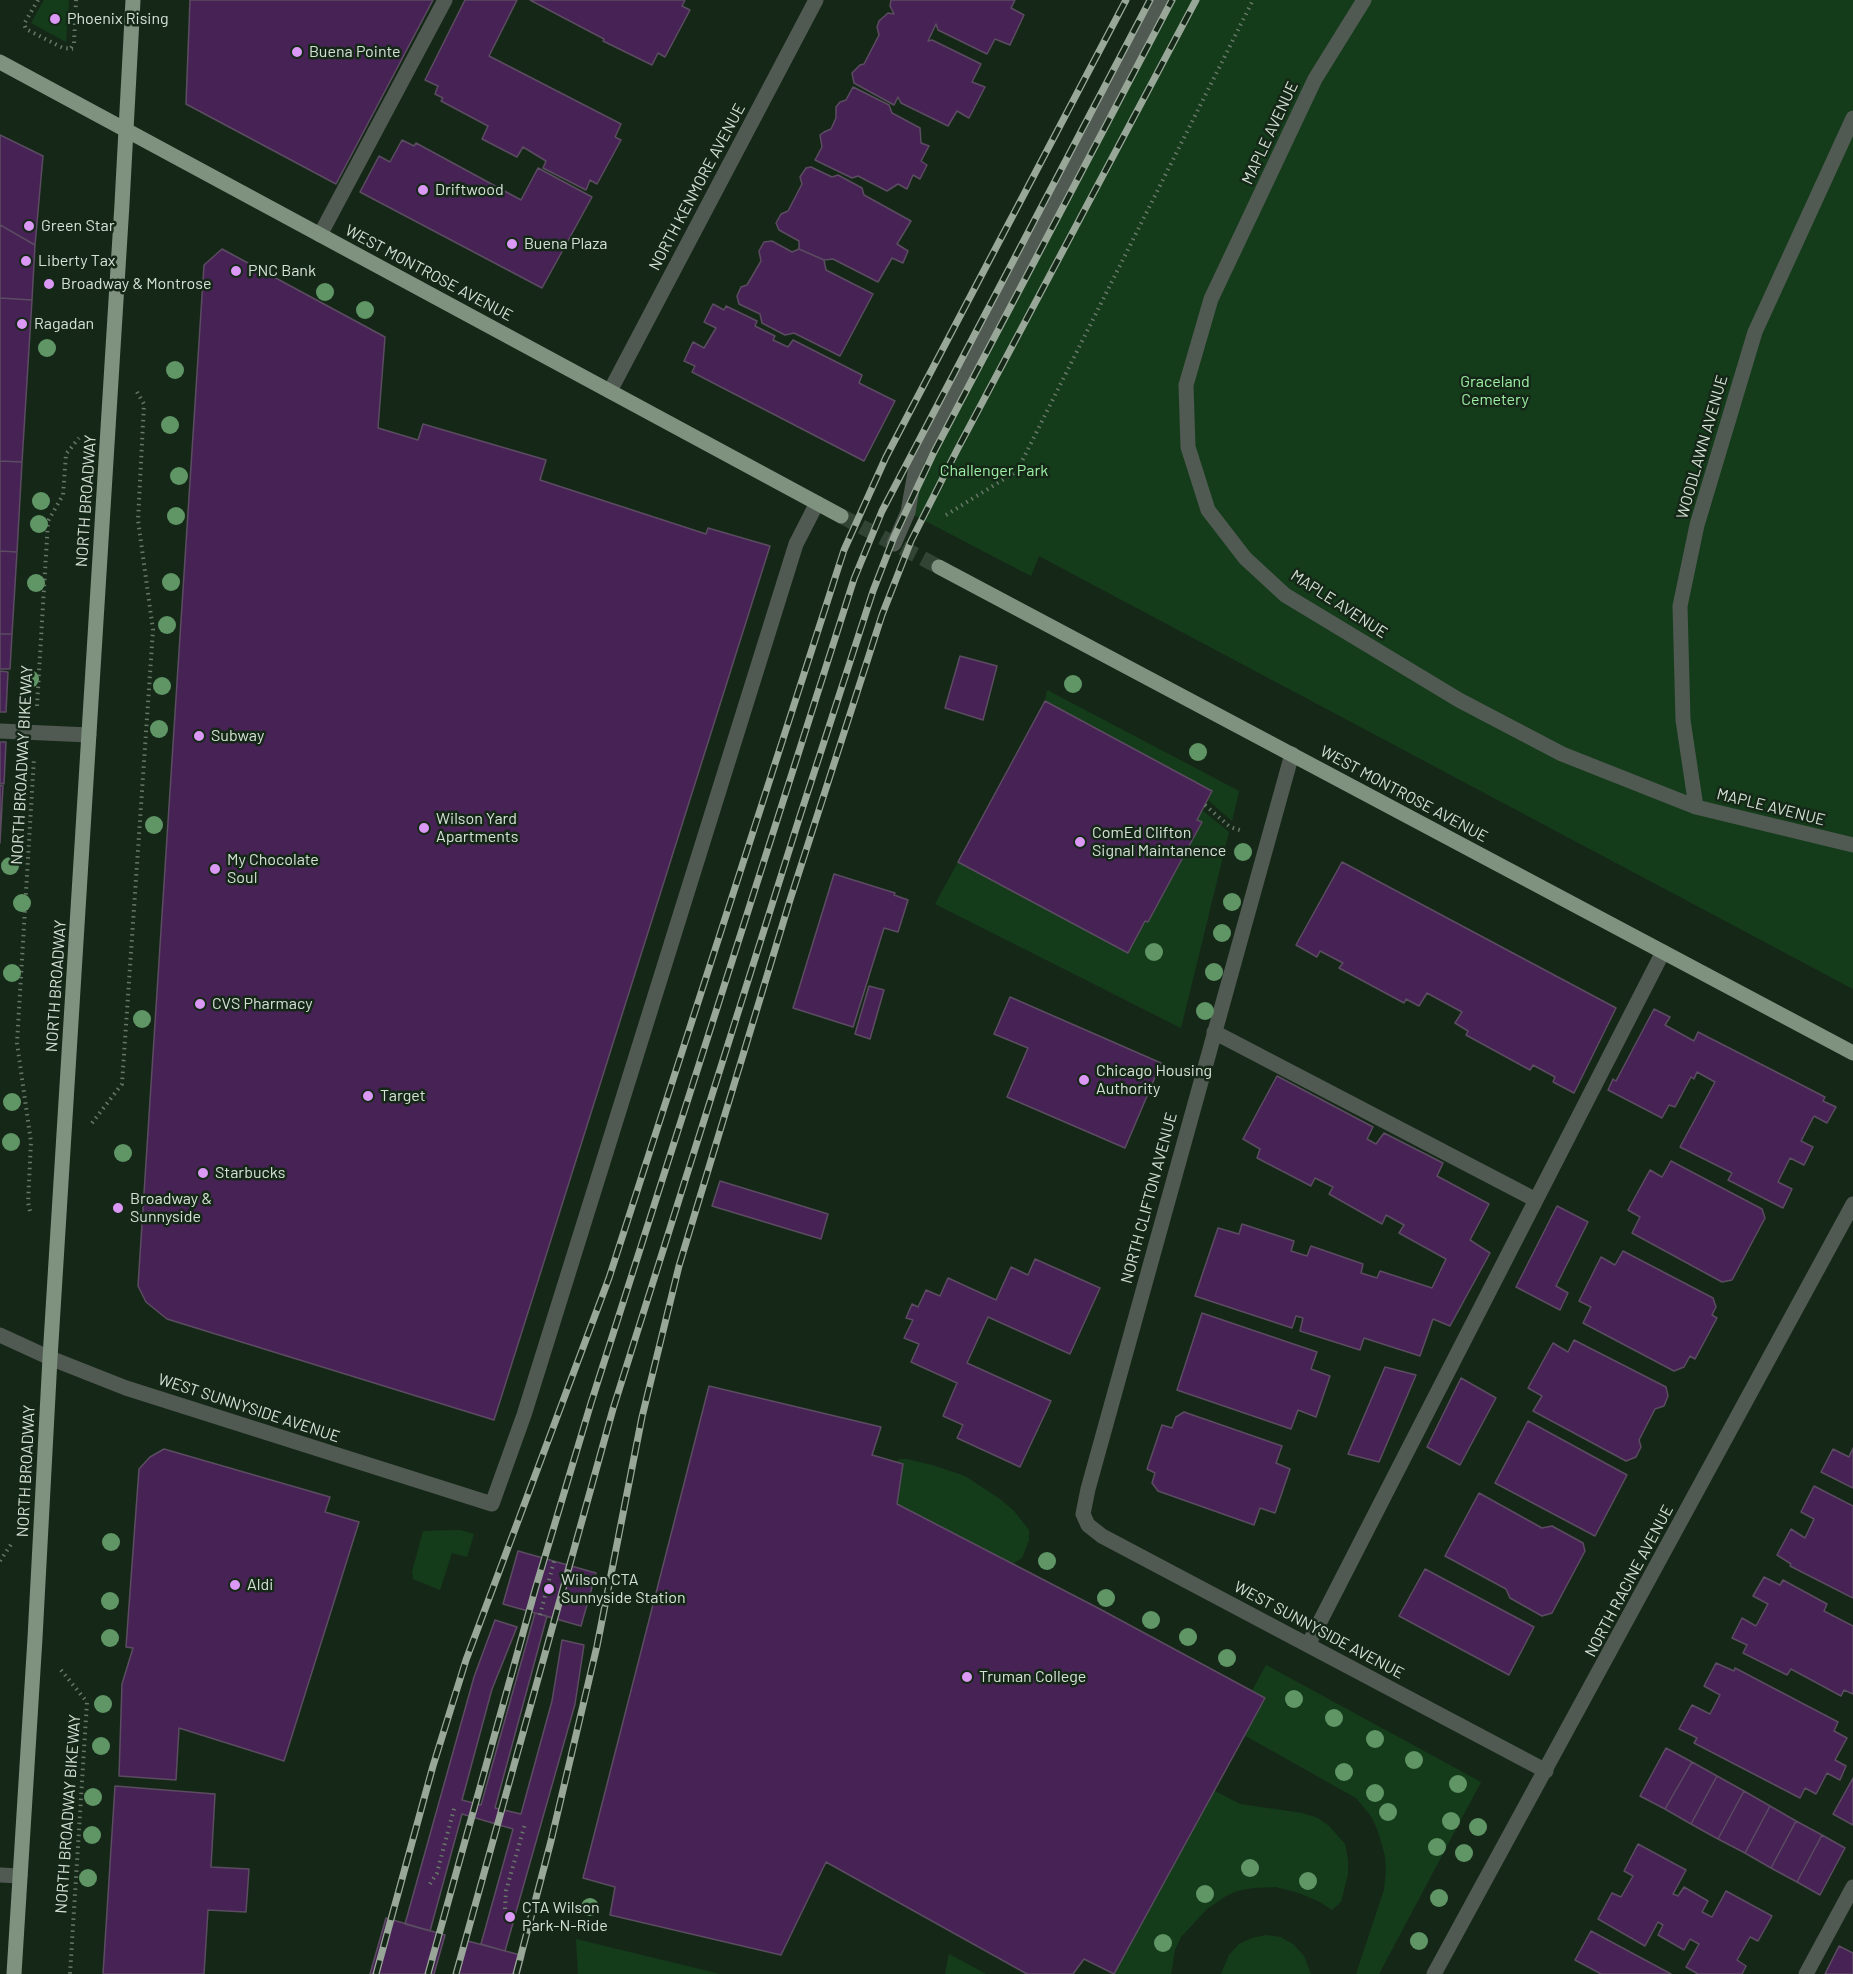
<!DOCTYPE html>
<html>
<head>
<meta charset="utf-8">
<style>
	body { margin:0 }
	canvas { display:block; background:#152817 }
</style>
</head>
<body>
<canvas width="1853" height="1974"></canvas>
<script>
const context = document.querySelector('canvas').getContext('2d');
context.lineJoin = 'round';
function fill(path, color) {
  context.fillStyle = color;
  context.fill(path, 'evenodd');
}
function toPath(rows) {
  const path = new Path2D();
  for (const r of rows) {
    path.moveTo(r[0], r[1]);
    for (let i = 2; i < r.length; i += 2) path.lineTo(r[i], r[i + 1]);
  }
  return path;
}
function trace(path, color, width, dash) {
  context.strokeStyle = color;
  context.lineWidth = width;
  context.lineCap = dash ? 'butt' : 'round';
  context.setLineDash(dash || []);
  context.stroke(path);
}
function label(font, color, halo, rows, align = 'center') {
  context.font = font + ' Barlow,sans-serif';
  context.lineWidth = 5;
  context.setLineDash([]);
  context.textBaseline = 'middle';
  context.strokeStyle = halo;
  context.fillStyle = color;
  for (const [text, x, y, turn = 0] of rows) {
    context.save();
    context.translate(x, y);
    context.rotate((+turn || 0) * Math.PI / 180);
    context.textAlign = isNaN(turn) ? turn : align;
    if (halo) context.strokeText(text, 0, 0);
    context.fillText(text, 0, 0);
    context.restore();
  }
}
const green = toPath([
	[44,0,69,0,66,42,31,23],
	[1162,0,1853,0,1853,989,1039,556,1031,576,908,512,917,461],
	[1047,690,1239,791,1232,821,1208,800,1212,791,1045,701],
	[1202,810,1229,832,1181,1028,935,904,958,862,1148,922,1202,822,1197,820],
	[900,1459,906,1459,932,1465,965,1476,1000,1499,1014,1511,1029,1530,1029,1540,1022,1558,1012,1564,897,1504,903,1464,896,1462],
	[460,1530,474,1534,467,1557,452,1553,440,1590,413,1579,412,1572,423,1531],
	[1266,1665,1481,1782,1379,1974,1356,1974,1384,1890,1386,1871,1385,1856,1378,1831,1371,1816,1356,1798,1244,1735,1265,1699,1252,1691],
	[1213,1790,1240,1804,1302,1813,1318,1818,1329,1826,1345,1844,1348,1860,1348,1874,1341,1902,1332,1910,1320,1902,1299,1893,1276,1887,1253,1888,1237,1891,1226,1896,1207,1909,1181,1937,1175,1950,1171,1974,1114,1974],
	[1266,1935,1280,1937,1293,1944,1304,1956,1311,1974,1221,1974,1229,1955,1239,1944,1252,1938],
	[576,1939,720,1974,578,1974],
	[949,1954,986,1974,945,1974]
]);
const building = toPath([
	[190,0,433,0,336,184,186,104,190,0],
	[465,0,517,0,489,56,621,124,615,137,621,140,597,184,590,180,586,190,543,168,546,161,523,147,517,157,482,139,488,126,441,101,443,98,435,94,438,86,425,80,465,0],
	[530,0,685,0,682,6,690,10,665,57,658,53,652,65,603,41,604,39,530,0],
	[891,0,1015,0,1011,8,1024,15,1010,45,995,39,987,54,938,30,936,24,928,41,932,40,981,64,972,82,985,87,969,118,957,111,948,126,901,103,898,97,894,105,854,83,852,73,860,65,864,64,879,35,877,27,879,21,888,13,894,14,890,6,891,0],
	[853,87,889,105,892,113,920,128,921,143,929,146,921,161,927,165,920,179,913,175,907,189,898,184,887,191,858,176,852,178,815,160,822,147,820,135,824,132,831,129,836,118,836,107,840,102,846,100,853,87],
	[0,135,43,156,35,245,0,225,0,135],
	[402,140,414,146,416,143,521,200,538,168,592,197,542,288,360,192,379,156,390,162,402,140],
	[811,167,832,177,838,175,862,188,864,195,911,221,897,244,908,251,903,263,892,258,878,282,833,259,824,260,799,249,799,241,779,230,776,223,781,214,788,211,802,184,800,177,806,168,811,167],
	[0,225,35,245,32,300,0,298,0,225],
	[772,241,792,252,799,249,824,260,826,270,873,294,840,356,794,333,785,335,762,323,760,314,739,304,737,296,741,287,747,285,761,261,759,251,764,242,772,241],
	[222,249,385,337,378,428,418,440,423,424,546,460,540,480,706,534,708,528,770,546,494,1420,167,1319,146,1302,138,1286,204,265,222,249],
	[0,298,32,300,22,462,0,461,0,298],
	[713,304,724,310,726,306,757,321,755,326,775,336,773,340,788,347,793,340,862,375,859,383,895,401,864,461,692,372,695,366,684,361,693,342,704,348,716,328,704,322,713,304],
	[0,461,22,462,17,552,0,551,0,461],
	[0,551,17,552,12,634,0,634,0,551],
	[0,634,12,634,10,669,0,669,0,634],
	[960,656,997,666,983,720,945,708,960,656],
	[0,671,8,672,6,712,0,712,0,671],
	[1045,701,1212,791,1197,820,1202,822,1148,922,1145,921,1128,953,958,862,1045,701],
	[0,742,6,742,4,784,0,783,0,742],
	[0,785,3,786,0,843,0,785],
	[1342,862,1616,1008,1574,1093,1553,1082,1555,1077,1533,1065,1530,1070,1466,1035,1468,1031,1455,1023,1462,1012,1427,993,1419,1006,1406,999,1404,1003,1339,968,1343,963,1320,951,1317,957,1296,945,1342,862],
	[834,874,895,893,894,895,908,900,898,932,884,928,853,1027,793,1008,834,874],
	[869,986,884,990,870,1039,855,1034,869,986],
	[1010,997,1161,1063,1125,1148,1007,1097,1028,1048,994,1034,1010,997],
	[1654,1009,1670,1017,1665,1025,1694,1041,1698,1032,1825,1097,1823,1101,1836,1107,1827,1123,1814,1116,1801,1141,1813,1147,1804,1165,1790,1158,1778,1182,1792,1189,1783,1208,1728,1180,1732,1173,1680,1147,1715,1082,1697,1072,1694,1079,1691,1077,1675,1107,1669,1105,1662,1118,1608,1090,1613,1079,1616,1081,1654,1009],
	[1277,1076,1373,1127,1367,1139,1376,1144,1384,1133,1443,1163,1437,1176,1489,1204,1470,1240,1490,1253,1450,1326,1433,1319,1420,1356,1364,1338,1360,1350,1300,1331,1303,1318,1296,1316,1292,1328,1195,1296,1218,1228,1239,1234,1242,1224,1294,1241,1291,1251,1307,1256,1311,1246,1363,1264,1361,1273,1377,1278,1380,1271,1432,1288,1446,1259,1399,1233,1404,1225,1386,1215,1382,1224,1329,1194,1333,1187,1315,1178,1311,1186,1257,1158,1260,1149,1243,1139,1277,1076],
	[1671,1161,1762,1209,1765,1218,1732,1280,1722,1282,1632,1233,1640,1217,1628,1210,1650,1170,1662,1177,1671,1161],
	[720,1181,828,1214,821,1239,712,1206,720,1181],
	[1557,1206,1588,1222,1556,1286,1568,1293,1560,1310,1516,1287,1557,1206],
	[1623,1251,1713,1298,1716,1307,1712,1315,1717,1318,1695,1359,1690,1356,1684,1367,1674,1371,1583,1323,1591,1307,1579,1301,1601,1257,1615,1265,1623,1251],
	[1035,1259,1100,1288,1070,1354,988,1317,967,1363,1051,1401,1020,1467,957,1438,963,1425,943,1416,957,1383,911,1362,919,1344,904,1338,913,1320,906,1318,912,1304,918,1307,926,1290,940,1296,948,1278,996,1300,1011,1267,1028,1275,1035,1259],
	[1202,1313,1317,1352,1311,1369,1330,1376,1316,1417,1298,1410,1291,1429,1177,1390,1202,1313],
	[1574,1340,1666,1387,1668,1396,1664,1406,1655,1409,1639,1440,1641,1447,1636,1457,1626,1461,1533,1411,1542,1396,1528,1388,1553,1343,1568,1352,1574,1340],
	[1385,1367,1416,1375,1379,1462,1348,1454,1385,1367],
	[1461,1378,1496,1398,1460,1465,1427,1447,1461,1378],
	[709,1386,881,1427,872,1455,903,1464,897,1504,1096,1607,1265,1698,1114,1974,1084,1959,1073,1974,1027,1974,826,1862,781,1955,610,1915,615,1887,583,1878,709,1386],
	[1184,1412,1282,1446,1276,1463,1290,1469,1275,1513,1260,1508,1254,1525,1158,1491,1152,1483,1155,1473,1147,1469,1162,1425,1172,1428,1176,1417,1184,1412],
	[1528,1421,1627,1475,1595,1536,1495,1483,1528,1421],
	[1853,1448,1853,1488,1821,1472,1833,1449,1849,1457,1853,1448],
	[164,1449,330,1497,325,1512,359,1522,284,1761,179,1728,176,1780,119,1776,122,1684,133,1648,126,1647,139,1469,150,1457,164,1449],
	[1814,1486,1853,1506,1853,1598,1790,1566,1791,1564,1777,1555,1791,1529,1805,1538,1814,1519,1801,1512,1814,1486],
	[1479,1493,1542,1528,1552,1526,1583,1543,1585,1551,1552,1613,1542,1616,1510,1598,1506,1589,1445,1556,1479,1493],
	[518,1551,596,1573,581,1626,503,1604,518,1551],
	[1425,1569,1534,1627,1509,1675,1399,1616,1425,1569],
	[1764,1577,1780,1585,1783,1580,1827,1604,1824,1611,1853,1626,1853,1694,1844,1690,1841,1696,1791,1669,1787,1675,1743,1653,1747,1645,1732,1638,1742,1618,1756,1626,1768,1604,1753,1596,1764,1577],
	[535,1613,547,1616,495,1808,521,1814,552,1701,562,1640,584,1645,575,1704,505,1951,481,1944,513,1829,462,1814,430,1931,405,1924,474,1677,495,1620,517,1627,492,1689,462,1800,481,1805,535,1613],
	[1716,1663,1734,1671,1735,1668,1838,1722,1834,1731,1847,1738,1835,1760,1846,1766,1840,1780,1827,1773,1816,1794,1805,1788,1800,1798,1694,1743,1697,1738,1679,1729,1692,1705,1710,1714,1720,1695,1704,1686,1716,1663],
	[1666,1748,1692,1762,1665,1809,1640,1796,1666,1748],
	[1692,1762,1717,1776,1691,1824,1665,1809,1692,1762],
	[1717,1776,1744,1791,1718,1839,1691,1824,1717,1776],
	[1853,1778,1853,1825,1833,1814,1853,1778],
	[115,1786,215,1794,211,1867,249,1869,246,1912,208,1910,204,1974,103,1974,115,1786],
	[1744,1791,1770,1806,1745,1853,1718,1839,1744,1791],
	[1770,1806,1796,1821,1771,1868,1745,1853,1770,1806],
	[1796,1821,1822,1835,1797,1882,1771,1868,1796,1821],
	[1822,1835,1845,1848,1820,1895,1797,1882,1822,1835],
	[1638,1844,1686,1870,1673,1894,1678,1896,1684,1887,1708,1901,1702,1912,1712,1917,1726,1891,1772,1916,1758,1941,1750,1937,1737,1960,1746,1966,1742,1974,1698,1974,1686,1967,1699,1944,1690,1939,1684,1950,1658,1935,1663,1925,1658,1922,1645,1946,1598,1919,1612,1893,1621,1897,1633,1876,1624,1871,1638,1844],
	[386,1918,445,1935,434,1974,370,1974,386,1918],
	[1591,1931,1671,1974,1601,1974,1575,1960,1591,1931],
	[464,1940,524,1956,519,1974,454,1974,464,1940],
	[1839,1946,1853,1953,1853,1974,1825,1974,1839,1946]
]);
const majorTunnel = toPath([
	[841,516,939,567]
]);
const path = toPath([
	[38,0,24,24,26,29,63,48,73,49],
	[71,48,74,44,76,0],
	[946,515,1017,471,1253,0],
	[37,706,48,521,63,495,66,454,79,438],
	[1205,805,1230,827,1243,831],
	[92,1123,122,1084,153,630,138,520,144,404,137,392],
	[30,1211,28,1202,31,1142,17,1043,34,758],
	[0,1561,12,1543],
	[540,1615,554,1561],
	[61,1670,87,1702,70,1974],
	[430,1884,437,1873,455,1805],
	[505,1909,506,1891,525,1824]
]);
const minor = toPath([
	[1364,0,1315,79,1211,299,1186,385,1188,447,1208,510,1245,558,1285,595,1459,700,1562,754,1696,807,1853,845],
	[320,235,445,0],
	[610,391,816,0],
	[894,544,908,512,917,461,1162,0],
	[0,731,89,735],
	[1292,754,1088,1489,1083,1514,1088,1525,1102,1536,1546,1771],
	[1696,807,1683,720,1680,606,1697,525,1755,332,1853,118],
	[1214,1032,1536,1200],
	[0,1335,50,1358,126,1388,492,1504,524,1415,796,544,817,503],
	[1308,1645,1663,952],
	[0,1875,20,1876],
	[1434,1974,1853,1204],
	[1806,1974,1853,1887]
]);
const major = toPath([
	[0,62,841,516],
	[939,567,1853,1053],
	[14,1974,35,1638,50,1358,122,204,133,0]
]);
const rail = toPath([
	[376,1974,433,1766,466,1660,609,1278,844,550,886,457,1126,0],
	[428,1974,535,1590,591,1403,854,579,882,511,1150,0],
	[456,1974,613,1409,799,819,873,591,894,537,934,452,1172,0],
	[516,1974,551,1841,597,1646,642,1417,679,1266,790,900,882,615,911,541,957,450,1196,0]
]);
const trees = [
	[325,292],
	[365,310],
	[47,348],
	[175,370],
	[170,425],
	[179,476],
	[41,501],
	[176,516],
	[39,524],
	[171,582],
	[36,583],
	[167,625],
	[30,679],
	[1073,684],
	[162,686],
	[159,729],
	[1198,752],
	[154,825],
	[1243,852],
	[10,866],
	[1232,902],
	[22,903],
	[1222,933],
	[1154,952],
	[1214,972],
	[12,973],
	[1205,1011],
	[142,1019],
	[12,1102],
	[11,1142],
	[123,1153],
	[111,1542],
	[1047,1561],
	[1106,1598],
	[110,1601],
	[1151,1620],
	[1188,1637],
	[110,1638],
	[1227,1658],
	[1294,1699],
	[103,1704],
	[1334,1718],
	[1375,1739],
	[101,1746],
	[1414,1760],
	[1344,1772],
	[1458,1784],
	[1375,1793],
	[93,1797],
	[1388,1812],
	[1451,1821],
	[1478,1827],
	[92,1835],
	[1437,1847],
	[1464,1853],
	[1250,1868],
	[88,1878],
	[1308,1881],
	[1205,1894],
	[1439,1898],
	[590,1907],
	[1419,1941],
	[1163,1943]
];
const markers = [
	[55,19,6,"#db99f5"],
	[297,52,6,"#db99f5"],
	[423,190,6,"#db99f5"],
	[29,226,6,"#db99f5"],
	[512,244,6,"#db99f5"],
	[26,261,6,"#db99f5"],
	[236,271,6,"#db99f5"],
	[49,284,6,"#db99f5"],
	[22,324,6,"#db99f5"],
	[199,736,6,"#db99f5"],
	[424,828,6,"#db99f5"],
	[1080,842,6,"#db99f5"],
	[215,869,6,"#db99f5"],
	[200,1004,6,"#db99f5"],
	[1084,1080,6,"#db99f5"],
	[368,1096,6,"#db99f5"],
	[203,1173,6,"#db99f5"],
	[118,1208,6,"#db99f5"],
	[235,1585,6,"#db99f5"],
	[549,1589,6,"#db99f5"],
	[967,1677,6,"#db99f5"],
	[510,1917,6,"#db99f5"]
];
const poiNames = [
	["Phoenix Rising",67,19],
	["Buena Pointe",309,52],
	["Driftwood",435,190],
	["Green Star",41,226],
	["Buena Plaza",524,244],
	["Liberty Tax",38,261],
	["PNC Bank",248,271],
	["Broadway & Montrose",61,284],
	["Ragadan",34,324],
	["Subway",211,736],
	["Wilson Yard",436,819],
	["Apartments",436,837],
	["ComEd Clifton",1092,833],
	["Signal Maintanence",1092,851],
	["My Chocolate",227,860],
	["Soul",227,878],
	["CVS Pharmacy",212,1004],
	["Chicago Housing",1096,1071],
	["Authority",1096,1089],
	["Target",380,1096],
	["Starbucks",215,1173],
	["Broadway &",130,1199],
	["Sunnyside",130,1217],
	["Wilson CTA",561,1580],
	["Sunnyside Station",561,1598],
	["Aldi",247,1585],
	["Truman College",979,1677],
	["CTA Wilson",522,1908],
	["Park-N-Ride",522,1926]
];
const streetNames = [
	["MAPLE AVENUE",1270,133,-65],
	["NORTH KENMORE AVENUE",697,187,-62],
	["WEST MONTROSE AVENUE",429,273,28],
	["WOODLAWN AVENUE",1702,447,-74],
	["NORTH BROADWAY",86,501,-86],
	["MAPLE AVENUE",1339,604,33],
	["NORTH BROADWAY BIKEWAY",22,765,-87],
	["WEST MONTROSE AVENUE",1404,794,28],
	["MAPLE AVENUE",1771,807,14],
	["NORTH BROADWAY",56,986,-86],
	["NORTH CLIFTON AVENUE",1149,1198,-75],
	["WEST SUNNYSIDE AVENUE",249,1408,18],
	["NORTH BROADWAY",26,1471,-87],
	["NORTH RACINE AVENUE",1629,1581,-62],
	["WEST SUNNYSIDE AVENUE",1319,1630,28],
	["NORTH BROADWAY BIKEWAY",68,1814,-86]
];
const parkNames = [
	["Graceland",1495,382],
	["Cemetery",1495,400],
	["Challenger Park",994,471]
];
fill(green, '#143c1b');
fill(building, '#472255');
trace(building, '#5b4c61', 1.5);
trace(majorTunnel, '#324434', 15, [15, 8]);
trace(path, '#677768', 4, [1.5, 4.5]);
trace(minor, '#515a52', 15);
trace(major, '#7f9280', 15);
trace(rail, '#99a799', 7);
trace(rail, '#152817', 4.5, [14]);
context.fillStyle = '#609566';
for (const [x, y] of trees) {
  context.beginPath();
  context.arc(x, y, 9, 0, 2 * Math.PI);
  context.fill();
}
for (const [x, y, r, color] of markers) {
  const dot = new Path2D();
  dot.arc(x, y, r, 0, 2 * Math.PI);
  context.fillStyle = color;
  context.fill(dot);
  trace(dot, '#152817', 2);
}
label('16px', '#d5e1d5', '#152817', poiNames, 'left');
label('16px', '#d5e1d5', '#152817', streetNames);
label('16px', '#9eeea6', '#152817', parkNames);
</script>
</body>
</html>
